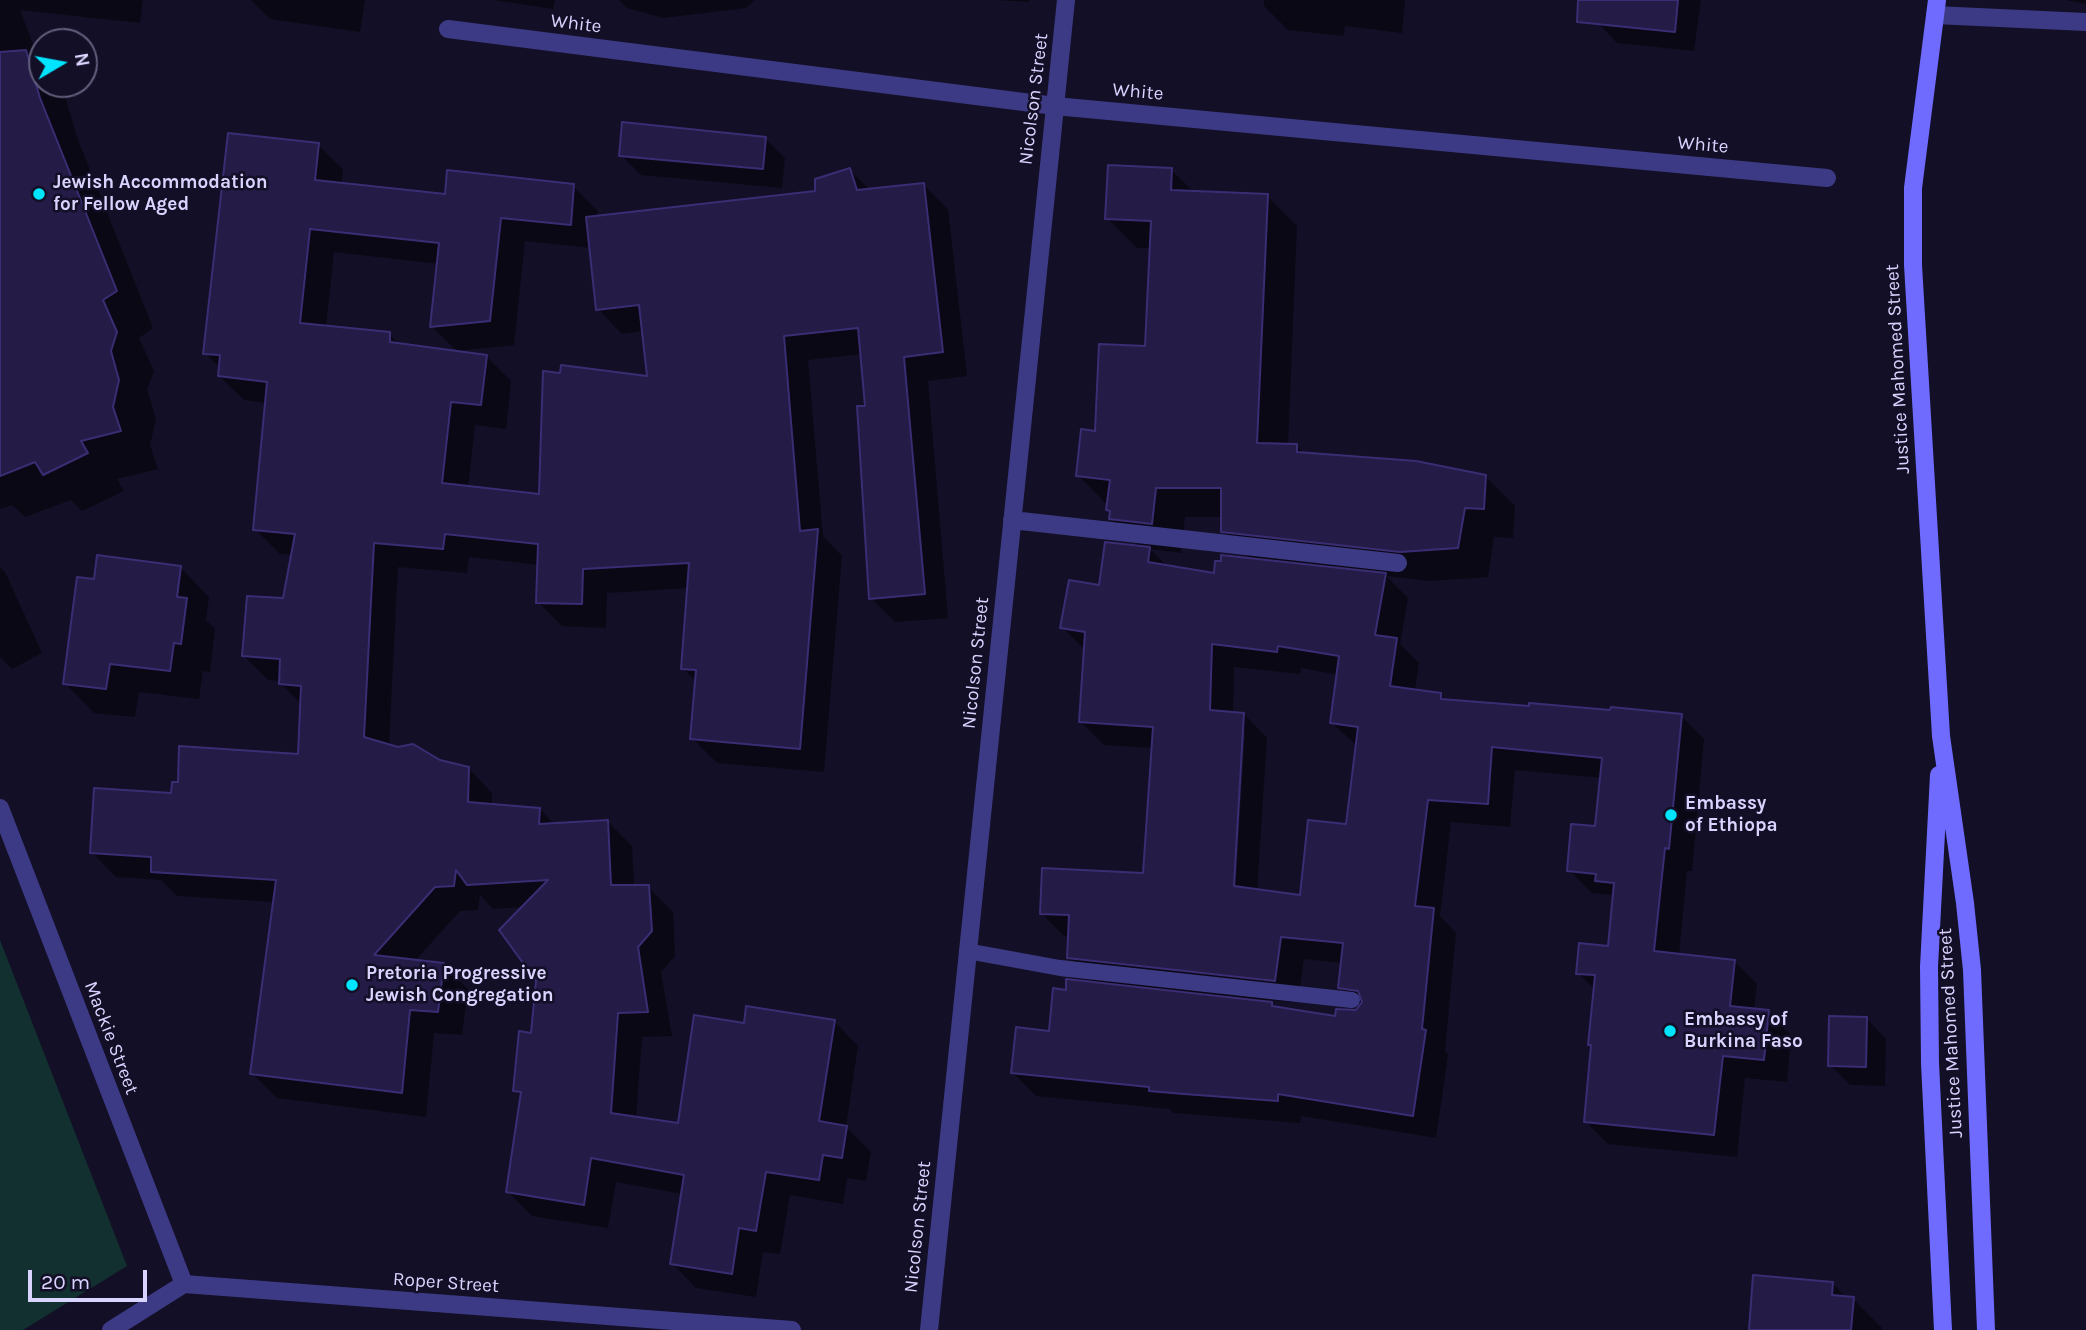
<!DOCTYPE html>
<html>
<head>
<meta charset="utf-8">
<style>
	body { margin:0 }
	#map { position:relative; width:2086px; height:1330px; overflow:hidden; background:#130f26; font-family:Karla,sans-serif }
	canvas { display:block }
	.north { position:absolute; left:28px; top:28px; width:70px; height:70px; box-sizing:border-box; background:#130f26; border:2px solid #625e7d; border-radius:50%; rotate:80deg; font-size:19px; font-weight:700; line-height:28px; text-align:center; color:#d9d4ff }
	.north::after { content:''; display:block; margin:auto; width:24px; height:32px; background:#00e5ff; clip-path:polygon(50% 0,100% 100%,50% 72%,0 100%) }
	.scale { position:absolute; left:28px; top:1270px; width:119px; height:32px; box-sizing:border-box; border:4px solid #d9d4ff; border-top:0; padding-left:9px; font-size:21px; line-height:24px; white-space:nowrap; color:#d9d4ff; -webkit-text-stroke:5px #130f26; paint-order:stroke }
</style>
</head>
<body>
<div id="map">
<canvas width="2086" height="1330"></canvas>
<div class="north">N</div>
<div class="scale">20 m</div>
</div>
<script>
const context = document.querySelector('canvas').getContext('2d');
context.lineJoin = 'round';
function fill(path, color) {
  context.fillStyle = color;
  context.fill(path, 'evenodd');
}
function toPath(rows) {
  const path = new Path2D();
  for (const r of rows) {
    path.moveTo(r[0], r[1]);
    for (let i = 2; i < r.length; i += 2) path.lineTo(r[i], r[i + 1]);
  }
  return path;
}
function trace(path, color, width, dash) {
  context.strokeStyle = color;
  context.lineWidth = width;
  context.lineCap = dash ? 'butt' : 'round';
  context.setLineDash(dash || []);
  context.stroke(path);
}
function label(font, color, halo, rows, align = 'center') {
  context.font = font + ' Karla,sans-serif';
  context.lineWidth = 5;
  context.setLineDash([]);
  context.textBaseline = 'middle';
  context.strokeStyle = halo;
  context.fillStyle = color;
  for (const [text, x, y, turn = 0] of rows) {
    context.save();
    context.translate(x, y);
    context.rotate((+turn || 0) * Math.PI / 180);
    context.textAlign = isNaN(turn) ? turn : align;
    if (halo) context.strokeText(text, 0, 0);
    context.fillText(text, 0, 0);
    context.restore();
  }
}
const green = toPath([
	[0,940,127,1266,23,1330,0,1330]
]);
const shadow = toPath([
	[0,0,143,0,140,23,20,10,42,68,42,84,58,84,63,89,77,137,153,328,139,338,154,371,147,389,156,419,150,445,158,469,117,479,124,491,82,511,71,500,25,517,12,505,0,509],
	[251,0,365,0,360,32,270,19],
	[493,0,555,0,553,9],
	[619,0,755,0,746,8,663,18,627,8],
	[994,0,1029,0,1029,2],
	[1264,0,1405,0,1402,33,1345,26,1344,36,1288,30,1264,6],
	[1600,0,1701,0,1694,51,1617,43,1598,23],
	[2066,0,2086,0,2086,4],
	[765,138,785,158,782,188,641,175,621,155],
	[318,145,343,169,341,185,447,196,573,186,598,211,597,217,817,193,850,170,870,190,923,184,948,209,967,376,928,381,948,618,895,622,871,598,866,408,862,354,808,360,823,536,842,556,824,772,717,763,692,738,697,683,683,668,689,588,607,593,606,628,562,626,538,602,539,565,469,557,467,573,398,567,389,746,468,768,492,793,492,806,540,809,555,825,607,821,632,846,634,887,648,887,673,912,675,956,661,972,672,1036,642,1037,636,1118,679,1125,745,1025,834,1021,858,1046,846,1127,871,1152,866,1181,847,1178,843,1204,790,1195,780,1254,763,1252,756,1297,696,1288,672,1263,683,1194,616,1182,608,1228,532,1216,508,1192,522,1097,515,1090,533,1035,538,980,524,907,493,909,480,895,478,910,460,911,414,962,443,965,468,989,462,1035,434,1033,426,1117,277,1098,252,1073,275,902,177,896,161,880,116,877,92,852,173,795,300,756,302,705,281,684,281,681,268,680,244,656,284,600,293,555,280,554,255,529,266,403,244,400,219,376,220,368,205,353],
	[525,241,591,248,598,309,622,334,644,331,649,378,541,496,468,488,475,425,506,429,511,381,486,356,400,345,389,334,326,327,334,252,439,264,432,327,457,351,514,345],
	[1171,170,1194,192,1267,196,1297,226,1288,445,1296,446,1306,455,1485,476,1515,506,1513,538,1494,537,1488,577,1430,581,1386,576,1408,598,1400,644,1419,663,1415,691,1440,694,1447,701,1681,716,1704,739,1692,871,1687,871,1679,955,1734,961,1757,984,1754,1010,1768,1012,1791,1035,1787,1082,1745,1078,1737,1157,1608,1144,1585,1121,1593,1047,1595,990,1578,973,1610,948,1614,898,1612,895,1592,893,1569,870,1597,828,1602,778,1515,770,1510,827,1451,822,1440,916,1456,933,1445,1051,1448,1055,1436,1138,1301,1116,1300,1123,1174,1113,1169,1109,1036,1096,1013,1073,1050,1033,1067,991,1096,984,1069,958,1070,937,1064,936,1041,913,1144,874,1153,748,1104,745,1081,722,1085,650,1062,627,1140,547,1111,519,1112,513,1107,505,1078,475,1096,432,1147,348,1151,248,1137,248,1107,218],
	[1185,517,1223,517,1222,531,1251,560,1215,575,1168,567,1150,549,1181,553],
	[1234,667,1300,674,1301,668,1338,675,1332,723,1357,746,1348,826,1301,897,1257,891,1267,738,1244,714,1233,714],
	[1241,733,1245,733,1235,895,1232,895],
	[1304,959,1343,963,1340,987,1360,1007,1356,1012,1337,1018,1276,1008,1268,1000,1298,1003],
	[0,567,5,572,42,653,12,669,0,657],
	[180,567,209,597,206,620,215,629,210,672,203,671,199,699,139,692,135,717,94,713,65,683,96,581],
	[1867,1019,1886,1039,1885,1086,1850,1085,1830,1065],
	[1832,1283,1847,1298,1853,1299,1882,1328,1882,1330,1750,1330]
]);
const building = toPath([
	[1578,0,1678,0,1675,32,1577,22,1578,0],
	[26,50,40,98,117,291,103,300,117,332,111,351,119,380,113,407,121,431,81,441,88,453,43,475,35,462,0,476,0,52,26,50],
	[622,122,766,137,763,169,619,156,622,122],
	[228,133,319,143,315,180,445,194,447,170,574,184,571,225,501,218,490,321,430,327,439,243,310,229,300,323,390,332,390,342,487,355,481,405,451,402,442,483,539,494,543,371,560,373,561,365,647,376,639,305,596,310,586,217,815,191,815,179,850,168,857,190,924,183,943,352,904,357,925,594,869,599,857,406,865,406,858,328,784,336,800,531,818,529,800,749,690,739,696,670,681,669,689,563,583,569,582,604,536,603,538,544,445,534,443,549,374,543,364,737,398,747,413,744,440,760,469,767,468,802,540,808,539,824,608,820,611,885,649,885,652,931,638,947,648,1012,618,1013,611,1113,678,1123,694,1015,744,1023,746,1006,835,1020,819,1121,847,1126,842,1158,823,1155,819,1180,766,1172,756,1231,739,1228,732,1274,670,1264,684,1175,591,1158,584,1205,506,1192,521,1092,513,1091,519,1031,531,1033,536,981,499,930,548,880,467,885,456,870,454,886,435,887,374,955,444,963,438,1012,410,1010,402,1093,250,1074,276,880,151,872,151,857,90,853,94,788,171,793,172,782,178,782,179,746,298,754,301,686,279,684,280,659,242,656,247,596,283,598,295,534,253,530,267,382,218,376,220,355,203,354,228,133],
	[1108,165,1172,168,1171,190,1268,194,1257,443,1297,444,1297,452,1416,461,1486,475,1484,509,1465,508,1458,548,1400,552,1221,532,1221,488,1156,488,1152,524,1109,519,1110,511,1106,510,1110,480,1076,476,1081,429,1095,431,1099,344,1145,346,1151,221,1105,219,1108,165],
	[1105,542,1150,547,1148,562,1214,573,1215,561,1221,561,1221,555,1386,573,1375,635,1397,638,1390,686,1441,693,1441,699,1529,706,1529,703,1610,710,1611,707,1682,714,1669,849,1665,848,1654,951,1735,960,1730,1006,1769,1010,1764,1060,1723,1056,1714,1135,1584,1122,1591,1045,1588,1045,1595,975,1576,974,1579,943,1608,946,1614,883,1595,881,1596,874,1567,871,1571,824,1595,826,1602,758,1492,747,1488,804,1428,800,1415,906,1434,908,1422,1029,1426,1030,1413,1116,1278,1094,1278,1101,1184,1094,1149,1091,1149,1087,1011,1073,1016,1027,1049,1031,1053,988,1066,990,1066,979,1272,1002,1272,1006,1335,1016,1336,1009,1356,1010,1362,1002,1358,991,1338,988,1343,943,1281,937,1275,981,1067,958,1069,915,1040,914,1042,868,1143,873,1153,727,1079,722,1085,632,1060,628,1069,580,1099,585,1105,542],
	[1212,644,1277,652,1278,646,1339,656,1330,723,1358,727,1346,824,1308,820,1300,895,1234,886,1244,713,1210,710,1212,644],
	[97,555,181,566,177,597,187,598,181,644,174,643,170,671,110,664,106,689,63,684,77,577,94,579,97,555],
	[1829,1016,1867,1017,1866,1067,1828,1066,1829,1016],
	[1753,1275,1833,1282,1832,1295,1854,1297,1851,1330,1749,1330,1753,1275]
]);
const service = toPath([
	[967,951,1060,968,1352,1000]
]);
const minor = toPath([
	[1935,15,2086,22],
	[448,29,1055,106,1827,178],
	[1012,520,1398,563],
	[0,808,184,1284],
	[111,1330,184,1284,792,1330],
	[929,1330,1066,0]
]);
const secondary = toPath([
	[1937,0,1913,188,1913,265,1941,736,1965,903,1972,970,1986,1330],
	[1939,775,1929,967,1930,1063,1943,1330]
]);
const markers = [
	[39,194,7,"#00e5ff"],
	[1671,815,7,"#00e5ff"],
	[352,985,7,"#00e5ff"],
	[1670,1031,7,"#00e5ff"]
];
const streetNames = [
	["White",576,24,7],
	["White",1138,92,5],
	["Nicolson Street",1034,99,-83],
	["White",1703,145,5],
	["Justice Mahomed Street",1898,369,-93],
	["Nicolson Street",976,663,-84],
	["Justice Mahomed Street",1951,1033,-93],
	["Mackie Street",111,1038,69],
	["Nicolson Street",918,1227,-84],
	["Roper Street",446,1283,4]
];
const poiNames = [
	["Jewish Accommodation",53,183],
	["for Fellow Aged",53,205],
	["Embassy",1685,804],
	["of Ethiopa",1685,826],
	["Pretoria Progressive",366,974],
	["Jewish Congregation",366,996],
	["Embassy of",1684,1020],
	["Burkina Faso",1684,1042]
];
fill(green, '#12302f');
fill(shadow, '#0007');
fill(building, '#241b47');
trace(building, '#3b2d73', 2);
trace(service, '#3d3a85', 16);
trace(minor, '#3d3a85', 18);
trace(secondary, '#6f6bff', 18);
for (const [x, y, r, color] of markers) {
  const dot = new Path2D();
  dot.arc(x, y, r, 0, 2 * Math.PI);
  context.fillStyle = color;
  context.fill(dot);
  trace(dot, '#130f26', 2.5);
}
label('19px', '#d9d4ff', '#130f26', streetNames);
label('bold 19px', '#d9d4ff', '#130f26', poiNames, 'left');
</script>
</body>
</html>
